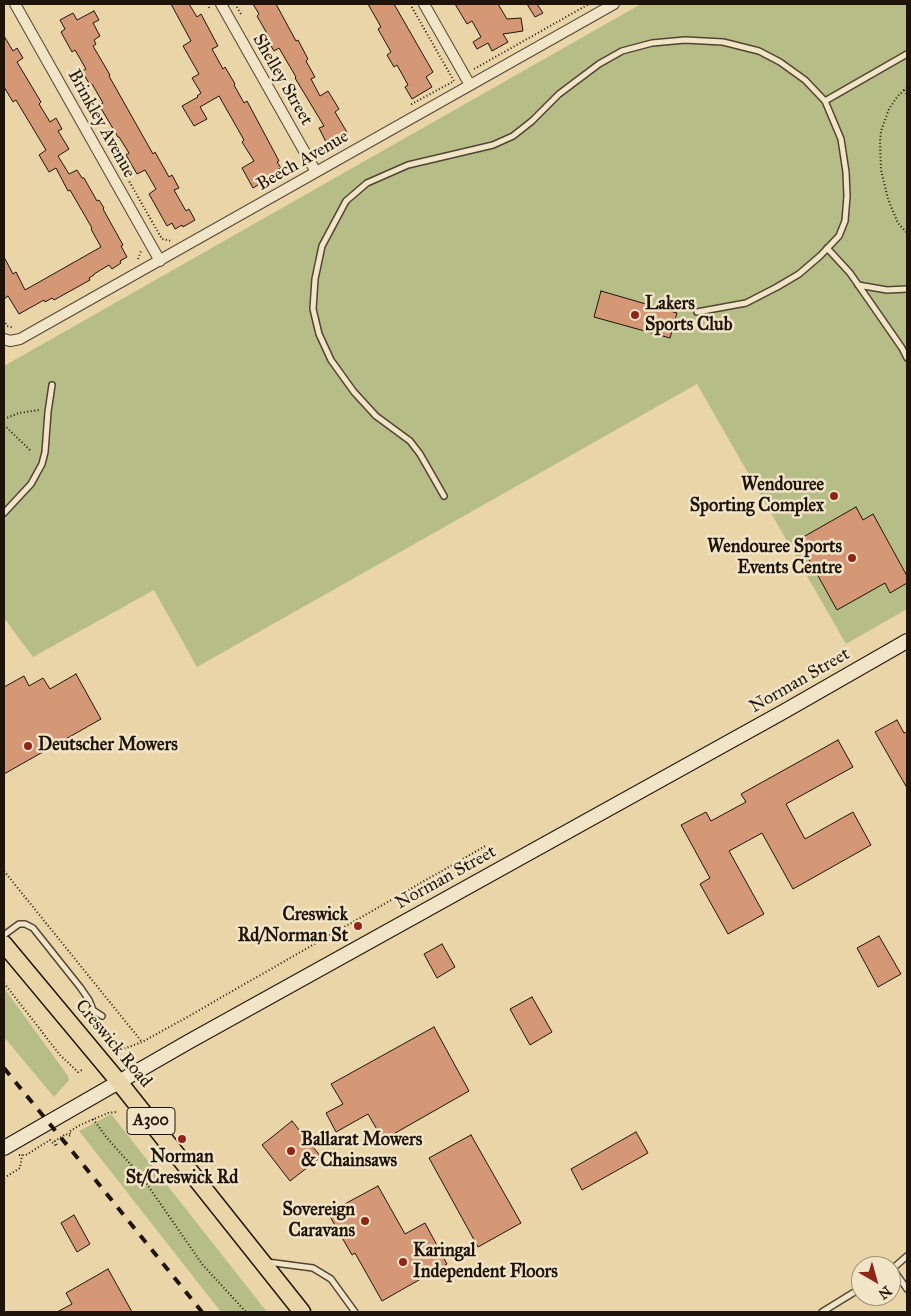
<!DOCTYPE html>
<html>
<head>
<meta charset="utf-8">
<style>
	body { margin:0 }
	#map { position:relative; width:911px; height:1316px; overflow:hidden; background:#ead5a9; font-family:"IM FELL Great Primer",serif }
	canvas { display:block }
	.frame { position:absolute; inset:0; border:5px solid #1f140a; pointer-events:none }
	.north { position:absolute; left:851px; top:1256px; width:50px; height:50px; box-sizing:border-box; background:#f1e4c7; border:1px solid #9d917b; border-radius:50%; rotate:142deg; font-size:14px; font-weight:700; line-height:20px; text-align:center; color:#1f140a }
	.north::after { content:''; display:block; margin:auto; width:18px; height:22px; background:#8f2418; clip-path:polygon(50% 0,100% 100%,50% 72%,0 100%) }
</style>
</head>
<body>
<div id="map">
<canvas width="911" height="1316"></canvas>
<div class="frame"></div>
<div class="north">N</div>
</div>
<script>
const context = document.querySelector('canvas').getContext('2d');
context.lineJoin = 'round';
function fill(path, color) {
  context.fillStyle = color;
  context.fill(path, 'evenodd');
}
function toPath(rows) {
  const path = new Path2D();
  for (const r of rows) {
    path.moveTo(r[0], r[1]);
    for (let i = 2; i < r.length; i += 2) path.lineTo(r[i], r[i + 1]);
  }
  return path;
}
function trace(path, color, width, dash) {
  context.strokeStyle = color;
  context.lineWidth = width;
  context.lineCap = dash ? 'butt' : 'round';
  context.setLineDash(dash || []);
  context.stroke(path);
}
function label(font, color, halo, rows, align = 'center') {
  context.font = font + ' "IM FELL Great Primer",serif';
  context.lineWidth = 5;
  context.setLineDash([]);
  context.textBaseline = 'middle';
  context.strokeStyle = halo;
  context.fillStyle = color;
  for (const [text, x, y, turn = 0] of rows) {
    context.save();
    context.translate(x, y);
    context.rotate((+turn || 0) * Math.PI / 180);
    context.textAlign = isNaN(turn) ? turn : align;
    if (halo) context.strokeText(text, 0, 0);
    context.fillText(text, 0, 0);
    context.restore();
  }
}
const green = toPath([
	[641,4,907,4,907,609,846,644,697,384,197,667,154,590,33,657,4,618,4,366],
	[4,988,68,1076,69,1080,54,1097,4,1037],
	[111,1114,267,1312,221,1312,79,1131]
]);
const building = toPath([
	[171,4,189,4,197,17,201,14,218,46,212,49,223,69,225,67,235,84,234,85,244,103,247,101,279,161,277,162,281,168,275,171,276,174,253,188,242,168,254,161,242,142,244,140,219,96,200,107,207,119,194,126,182,106,198,97,197,96,201,93,192,78,199,74,183,46,191,41,171,4],
	[253,4,276,4,296,41,298,40,308,59,306,61,315,77,311,79,320,96,328,91,339,109,335,112,348,134,328,146,319,128,324,126,295,78,296,77,279,48,274,51,267,39,269,37,257,16,259,14,253,4],
	[368,4,394,4,433,72,426,77,432,87,412,99,405,87,408,85,397,65,394,67,387,55,391,52,378,29,381,27,368,4],
	[455,4,498,4,507,19,521,18,523,31,503,34,508,42,492,51,488,43,477,49,473,42,481,37,472,21,467,24,455,4],
	[527,4,537,4,543,13,535,17,527,4],
	[94,11,99,20,93,23,100,36,94,40,96,44,93,46,110,75,109,76,153,154,155,152,169,177,172,175,179,188,174,190,186,211,189,209,195,220,183,227,182,225,175,229,172,223,167,226,149,194,156,189,145,170,137,174,126,155,129,153,119,137,118,137,99,105,103,103,92,84,90,85,82,71,86,69,75,50,72,52,61,32,65,29,60,20,73,13,77,20,94,11],
	[4,36,13,51,17,48,23,58,17,62,41,102,39,104,50,122,56,118,62,129,58,131,69,149,58,156,69,174,77,170,82,178,84,178,97,201,99,200,104,208,103,209,123,245,121,246,127,257,120,261,121,263,112,269,109,265,94,274,94,275,89,278,90,280,54,300,52,298,45,302,44,300,19,314,8,296,4,299,4,257,13,274,16,272,25,290,101,247,91,229,92,228,70,190,68,191,56,168,49,172,39,155,46,150,16,100,13,102,4,87,4,36],
	[601,291,677,313,670,338,594,317,601,291],
	[856,507,863,520,873,514,907,576,907,583,890,593,885,583,837,610,798,540,856,507],
	[76,674,101,719,4,774,4,687,24,676,29,686,43,678,50,689,76,674],
	[897,720,904,733,907,732,907,788,875,732,897,720],
	[838,740,853,767,786,804,805,839,853,812,871,845,793,889,762,833,729,851,764,914,728,934,700,884,710,878,681,825,706,812,711,821,746,802,741,794,838,740],
	[879,936,901,974,878,987,857,948,879,936],
	[442,944,455,967,437,978,424,954,442,944],
	[532,997,552,1032,530,1045,510,1009,532,997],
	[434,1027,469,1091,383,1140,368,1114,336,1132,326,1113,343,1104,331,1084,434,1027],
	[292,1121,321,1157,290,1181,262,1145,292,1121],
	[636,1132,648,1153,582,1190,571,1169,636,1132],
	[471,1135,521,1223,478,1247,429,1158,471,1135],
	[378,1186,405,1234,425,1223,447,1264,382,1301,355,1253,352,1255,328,1213,378,1186],
	[74,1215,90,1244,77,1252,61,1223,74,1215],
	[108,1269,132,1312,57,1312,72,1304,66,1293,108,1269]
]);
const path = toPath([
	[207,4,210,9],
	[235,4,241,14],
	[410,4,454,81,410,105],
	[474,69,589,4],
	[907,88,904,90,907,95],
	[904,90,897,97,889,109,881,131,880,142,881,170,888,199,898,223,907,233],
	[105,139,162,239,171,241],
	[317,149,318,151,326,153],
	[295,171,297,161],
	[138,259,141,251,140,250],
	[4,320,7,326,14,328],
	[4,419,19,413,39,410],
	[4,425,31,451],
	[4,871,142,1042],
	[4,983,60,1055,78,1072,82,1070],
	[121,1050,142,1042,182,1020,487,845],
	[93,1119,107,1138,142,1177,202,1264,246,1312],
	[19,1155,26,1155,50,1140,56,1146,57,1145,55,1141,66,1134,69,1136,71,1135,69,1132,78,1126,108,1113,116,1112],
	[4,1178,20,1168,22,1155]
]);
const service = toPath([
	[827,248,850,273,902,348,907,358],
	[858,285,887,290,907,289],
	[697,312,746,303,777,287,799,274,820,256,839,236,845,221,847,196,846,172,841,139,825,101,907,54],
	[444,496,420,454,410,441,376,416,354,392,331,360,319,334,313,309,315,279,322,246,346,201,367,183,408,165,493,145,513,136,532,121,559,94,599,64,622,51,652,43,685,40,723,42,759,51,780,62,805,80,825,101],
	[4,513,31,484,42,464,45,452,48,412,52,385],
	[4,935,19,924,25,924,33,928,80,987,89,1000,93,1010,102,1016],
	[267,1262,313,1268,331,1279,355,1312],
	[893,1269,907,1289],
	[891,1270,907,1256],
	[822,1312,861,1288]
]);
const minor = toPath([
	[15,4,160,261],
	[221,4,316,172],
	[424,4,470,85],
	[4,339,10,341,20,339,614,4]
]);
const secondary = toPath([
	[4,1148,190,1041,783,712,907,641]
]);
const trunk = toPath([
	[4,944,119,1082,302,1312]
]);
const rail = toPath([
	[4,1068,76,1156,202,1312]
]);
const markers = [
	[635,315,5,"#8f2418"],
	[834,496,5,"#8f2418"],
	[852,558,5,"#8f2418"],
	[28,746,5,"#8f2418"],
	[358,926,5,"#8f2418"],
	[182,1139,5,"#8f2418"],
	[291,1151,5,"#8f2418"],
	[365,1221,5,"#8f2418"],
	[403,1262,5,"#8f2418"]
];
const shields = [
	[151,1121,48]
];
const shieldNames = [
	["A300",151,1121]
];
const streetNames = [
	["Shelley Street",282,80,60],
	["Brinkley Avenue",101,124,61],
	["Beech Avenue",303,161,-30],
	["Norman Street",800,681,-30],
	["Norman Street",446,878,-29],
	["Creswick Road",113,1044,50]
];
const poiNames = [
	["Lakers",645,305],
	["Sports Club",645,326],
	["Wendouree",824,486,"right"],
	["Sporting Complex",824,507,"right"],
	["Wendouree Sports",842,548,"right"],
	["Events Centre",842,569,"right"],
	["Deutscher Mowers",38,746],
	["Creswick",348,916,"right"],
	["Rd/Norman St",348,937,"right"],
	["Ballarat Mowers",301,1141],
	["& Chainsaws",301,1162],
	["Norman",182,1158,"center"],
	["St/Creswick Rd",182,1179,"center"],
	["Sovereign",355,1211,"right"],
	["Caravans",355,1232,"right"],
	["Karingal",413,1252],
	["Independent Floors",413,1273]
];
fill(green, '#b7bd87');
fill(building, '#d59877');
trace(building, '#1f140a', 1);
trace(service, '#524432', 8);
trace(minor, '#524432', 12);
trace(secondary, '#1f140a', 16);
trace(trunk, '#1f140a', 19);
trace(path, '#1f140a', 2, [1, 2.5]);
trace(service, '#f1e4c7', 5);
trace(minor, '#f1e4c7', 10);
trace(secondary, '#f1e4c7', 14);
trace(trunk, '#ead5a9', 16);
trace(rail, '#1f140a', 4, [9, 9]);
for (const [x, y, r, color] of markers) {
  const dot = new Path2D();
  dot.arc(x, y, r, 0, 2 * Math.PI);
  context.fillStyle = color;
  context.fill(dot);
  trace(dot, '#f1e4c7', 2);
}
for (const [x, y, w] of shields) {
  const box = new Path2D();
  box.roundRect(x - w / 2, y - 13.5, w, 27, 4);
  context.fillStyle = '#f1e4c7';
  context.fill(box);
  trace(box, '#1f140a', 1);
}
label('bold 16px', '#1f140a', null, shieldNames);
label('18px', '#1f140a', '#f1e4c7', streetNames);
label('bold 18px', '#1f140a', '#f1e4c7', poiNames, 'left');
</script>
</body>
</html>
